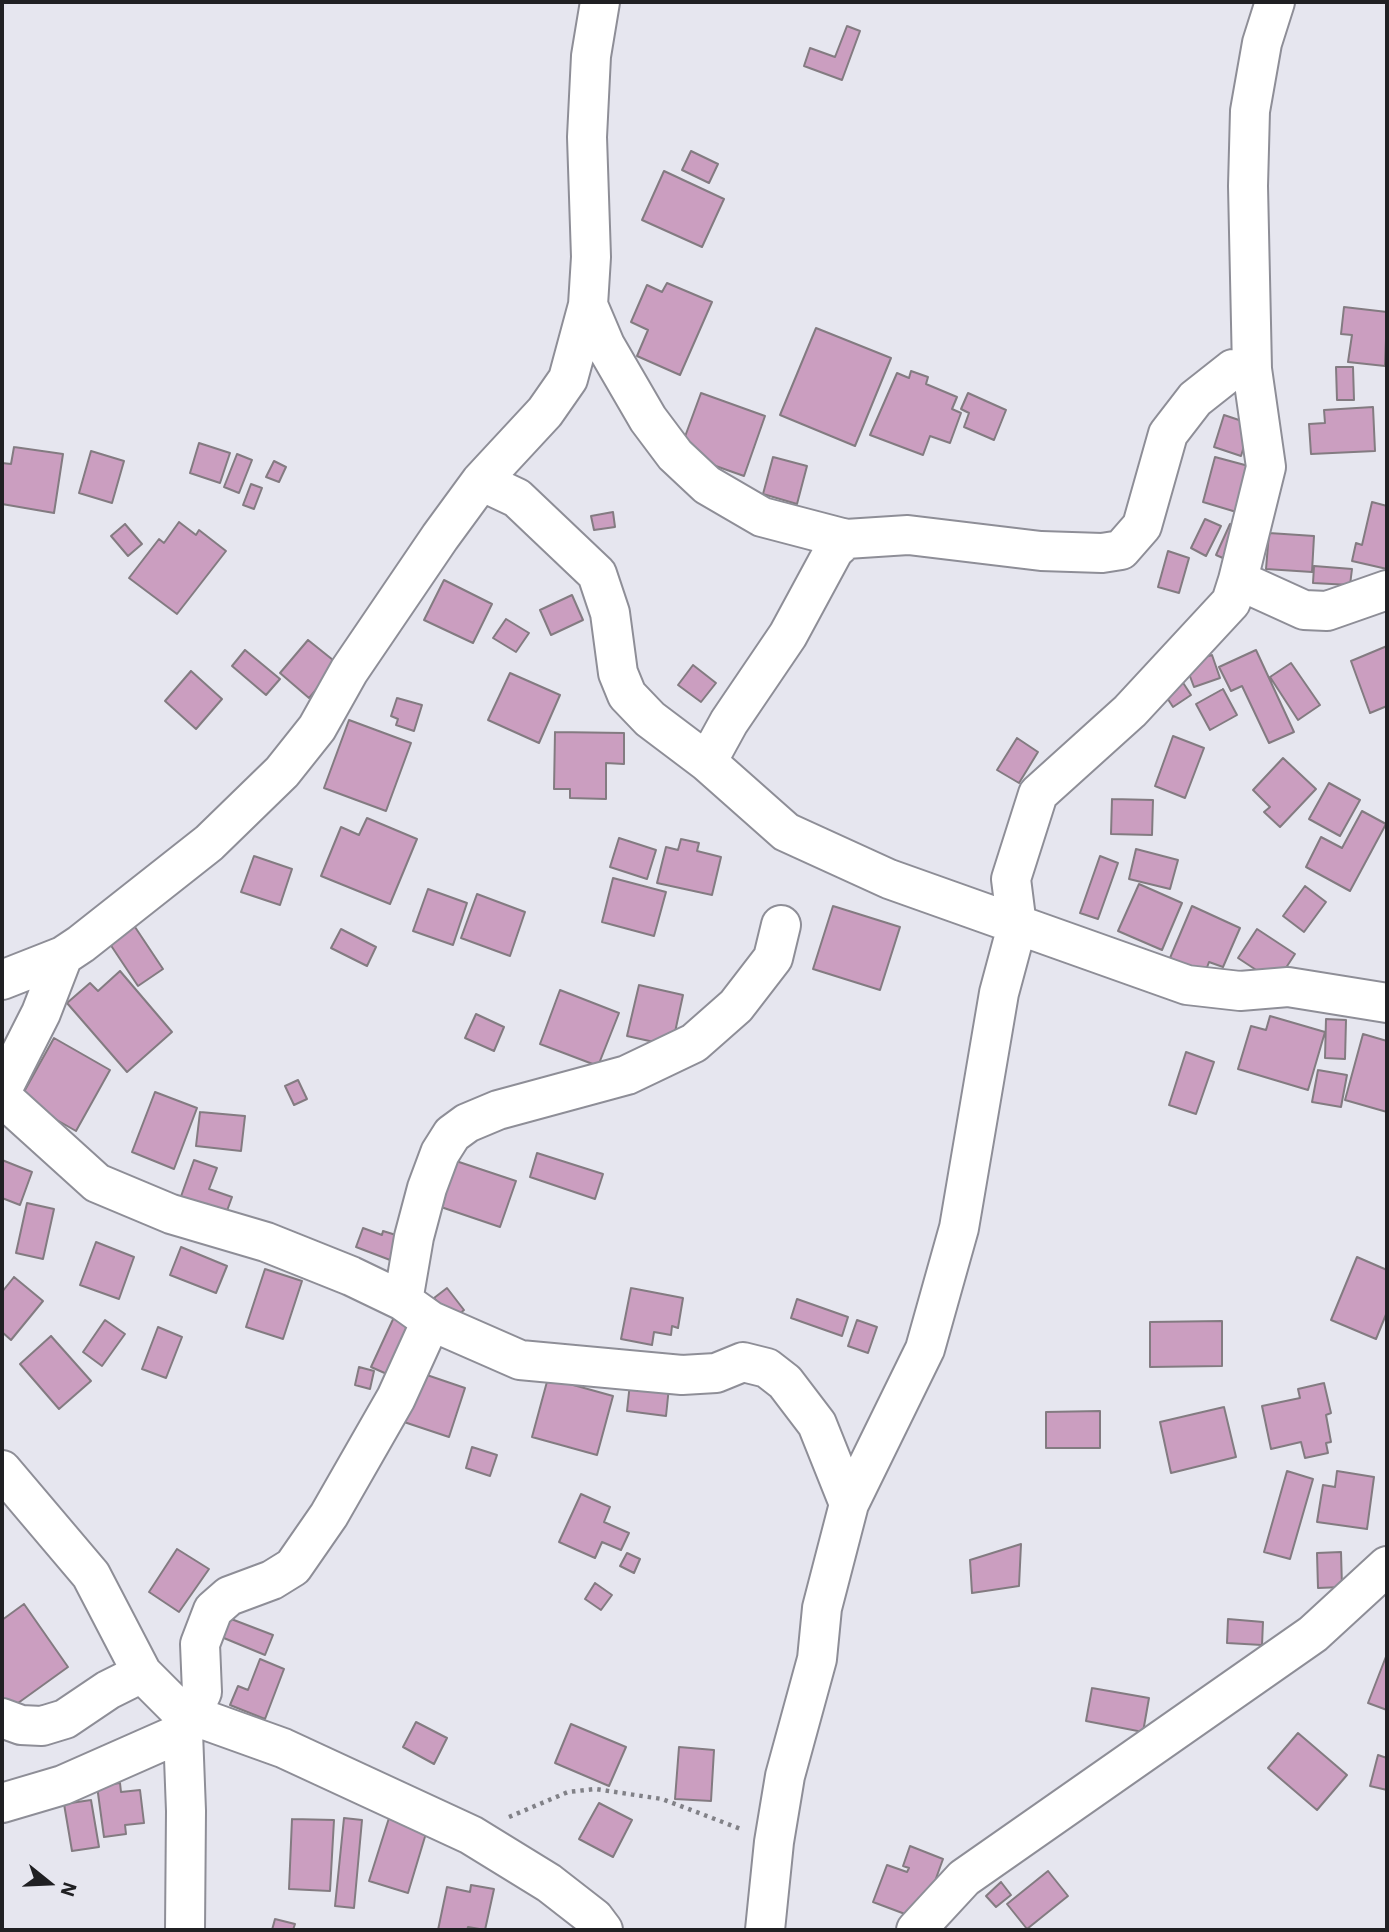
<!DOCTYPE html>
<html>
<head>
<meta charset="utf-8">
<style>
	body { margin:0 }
	#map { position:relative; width:1389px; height:1932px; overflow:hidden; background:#e6e6ef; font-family:"IBM Plex Sans",sans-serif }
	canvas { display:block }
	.frame { position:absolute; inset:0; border:4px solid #202023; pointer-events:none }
	.north { position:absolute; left:14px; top:1848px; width:70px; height:70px; -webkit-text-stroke:5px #e6e6ef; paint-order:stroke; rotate:108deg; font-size:19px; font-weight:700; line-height:28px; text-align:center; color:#202023 }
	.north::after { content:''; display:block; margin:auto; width:24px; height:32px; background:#202023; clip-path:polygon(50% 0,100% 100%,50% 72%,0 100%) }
</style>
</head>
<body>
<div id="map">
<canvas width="1389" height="1932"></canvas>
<div class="frame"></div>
<div class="north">N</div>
</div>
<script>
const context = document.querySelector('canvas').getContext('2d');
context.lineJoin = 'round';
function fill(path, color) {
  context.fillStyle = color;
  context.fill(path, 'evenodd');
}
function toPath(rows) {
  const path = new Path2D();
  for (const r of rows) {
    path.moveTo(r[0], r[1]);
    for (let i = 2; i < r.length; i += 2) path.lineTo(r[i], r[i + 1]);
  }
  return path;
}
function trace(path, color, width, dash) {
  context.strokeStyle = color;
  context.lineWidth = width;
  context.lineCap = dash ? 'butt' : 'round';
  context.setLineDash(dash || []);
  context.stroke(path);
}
const building = toPath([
	[847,26,860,31,842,80,804,66,810,48,835,57,847,26],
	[691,151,718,164,709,183,682,170,691,151],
	[664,171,724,199,702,247,642,220,664,171],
	[667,283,712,302,680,375,637,356,648,330,631,322,647,285,662,292,667,283],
	[1344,307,1387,312,1385,366,1348,362,1352,335,1341,334,1344,307],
	[816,328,891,358,855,446,780,415,816,328],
	[1336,367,1353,367,1354,400,1337,400,1336,367],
	[911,371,928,377,926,384,957,397,952,409,961,413,950,443,930,436,923,455,870,435,897,373,909,378,911,371],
	[701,393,765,416,744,476,679,453,701,393],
	[968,393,1006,410,994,440,964,427,969,413,961,409,968,393],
	[1373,407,1375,451,1311,454,1309,424,1325,423,1324,410,1373,407],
	[1224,415,1251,424,1241,456,1214,447,1224,415],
	[199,443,230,453,220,483,190,473,199,443],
	[14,447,63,454,54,513,2,504,2,463,11,464,14,447],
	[91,451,124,461,112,503,79,493,91,451],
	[237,454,252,460,239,493,224,487,237,454],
	[773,457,807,466,797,504,763,494,773,457],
	[1215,457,1256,468,1243,514,1203,502,1215,457],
	[274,461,286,467,279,482,266,477,274,461],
	[251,484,262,488,254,509,243,505,251,484],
	[1372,502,1387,506,1387,569,1352,561,1356,543,1362,545,1372,502],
	[613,512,615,527,594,530,591,516,613,512],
	[1205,519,1221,526,1206,556,1191,548,1205,519],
	[179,522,196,535,199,530,226,551,177,614,129,578,159,539,164,543,179,522],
	[125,524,142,544,128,556,111,536,125,524],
	[1230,524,1246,532,1232,562,1216,555,1230,524],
	[1269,533,1314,536,1312,572,1266,569,1269,533],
	[1168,551,1189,558,1179,593,1158,587,1168,551],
	[1314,566,1352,569,1350,585,1313,583,1314,566],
	[444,580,492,604,473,643,424,620,444,580],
	[572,595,583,620,551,635,540,610,572,595],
	[506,619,529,633,516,652,493,638,506,619],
	[308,640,338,664,309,698,280,673,308,640],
	[1387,646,1387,706,1370,713,1351,661,1387,646],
	[245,650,280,679,266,695,232,666,245,650],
	[1256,650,1294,732,1269,743,1242,686,1231,691,1219,667,1256,650],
	[1212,655,1220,678,1194,687,1185,663,1212,655],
	[1291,663,1320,705,1298,720,1270,677,1291,663],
	[693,665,716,683,701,702,678,685,693,665],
	[191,671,222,699,196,729,165,701,191,671],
	[510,673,560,695,539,743,488,720,510,673],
	[1178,675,1191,695,1173,707,1160,687,1178,675],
	[1223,689,1237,715,1210,730,1196,704,1223,689],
	[397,698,422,705,414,731,396,725,398,719,391,716,397,698],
	[349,720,411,743,386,811,324,788,349,720],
	[555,732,624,733,624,764,606,763,606,799,570,798,570,789,554,789,555,732],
	[1173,736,1204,748,1185,798,1155,786,1173,736],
	[1017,738,1038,752,1019,783,997,770,1017,738],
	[1283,758,1316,789,1280,827,1264,812,1270,807,1253,790,1283,758],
	[1329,783,1360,800,1340,836,1309,819,1329,783],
	[1112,799,1153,800,1152,835,1111,834,1112,799],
	[1362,811,1386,824,1350,891,1306,867,1321,837,1342,848,1362,811],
	[367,818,417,839,390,904,321,876,341,827,359,835,367,818],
	[619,838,656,850,647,879,610,867,619,838],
	[681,839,699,843,697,851,721,857,712,895,657,883,666,847,678,850,681,839],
	[1136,849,1178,860,1170,889,1129,879,1136,849],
	[254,856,292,869,280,905,241,892,254,856],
	[1100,856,1118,863,1098,919,1080,913,1100,856],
	[613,878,666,892,654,936,602,922,613,878],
	[1139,884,1182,903,1162,950,1118,931,1139,884],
	[1305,886,1326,902,1304,932,1283,916,1305,886],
	[428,889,467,903,453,945,413,931,428,889],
	[477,894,525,912,510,956,461,938,477,894],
	[833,906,900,927,880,990,813,969,833,906],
	[1192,906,1240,928,1223,967,1209,962,1205,973,1170,958,1192,906],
	[133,924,163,969,138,986,108,941,133,924],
	[341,929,376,947,367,966,331,948,341,929],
	[1257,929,1295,954,1276,983,1238,958,1257,929],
	[120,971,172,1032,127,1072,67,1003,90,983,98,991,120,971],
	[639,985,683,995,672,1046,627,1036,639,985],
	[560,990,619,1013,598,1066,540,1044,560,990],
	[476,1014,504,1027,494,1051,465,1038,476,1014],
	[1270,1016,1325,1032,1308,1090,1238,1069,1251,1026,1266,1030,1270,1016],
	[1326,1019,1346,1020,1345,1059,1325,1058,1326,1019],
	[1363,1034,1387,1041,1387,1112,1345,1100,1363,1034],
	[54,1038,110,1070,76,1131,20,1099,54,1038],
	[1186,1052,1214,1062,1196,1114,1169,1105,1186,1052],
	[1318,1070,1347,1075,1341,1107,1312,1102,1318,1070],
	[298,1080,307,1099,294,1105,285,1086,298,1080],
	[155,1092,197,1108,174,1169,132,1152,155,1092],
	[200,1112,245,1116,241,1151,196,1146,200,1112],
	[537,1153,603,1174,595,1199,530,1177,537,1153],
	[2,1160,32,1172,20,1205,2,1198,2,1160],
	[194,1160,217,1168,209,1189,232,1197,224,1219,179,1202,194,1160],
	[456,1161,516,1181,500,1227,441,1207,456,1161],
	[27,1203,54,1209,43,1259,16,1253,27,1203],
	[363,1228,382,1235,383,1231,396,1235,398,1263,356,1247,363,1228],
	[96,1242,134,1257,119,1299,80,1285,96,1242],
	[181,1247,227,1266,216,1293,170,1275,181,1247],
	[1357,1257,1387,1270,1387,1312,1376,1339,1331,1320,1357,1257],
	[265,1269,302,1281,283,1339,246,1327,265,1269],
	[14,1277,43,1301,11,1340,2,1332,2,1292,14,1277],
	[447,1288,464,1310,452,1320,434,1298,447,1288],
	[631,1288,683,1298,678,1328,672,1326,671,1335,654,1332,652,1345,621,1339,631,1288],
	[797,1299,848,1317,842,1336,791,1318,797,1299],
	[395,1315,420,1327,396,1378,371,1367,395,1315],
	[105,1320,125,1334,102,1366,83,1352,105,1320],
	[857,1320,877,1327,868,1353,848,1346,857,1320],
	[1222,1321,1222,1366,1150,1367,1150,1322,1222,1321],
	[158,1327,182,1337,166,1378,142,1369,158,1327],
	[51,1336,91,1381,59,1409,20,1364,51,1336],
	[359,1367,374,1371,370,1389,355,1385,359,1367],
	[421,1373,465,1388,449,1437,404,1422,421,1373],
	[548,1378,613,1396,597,1455,532,1437,548,1378],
	[630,1383,669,1387,666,1416,627,1411,630,1383],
	[1324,1383,1331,1413,1326,1415,1331,1442,1326,1443,1328,1453,1305,1458,1301,1442,1271,1449,1262,1406,1300,1398,1298,1389,1324,1383],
	[1224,1407,1236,1457,1171,1473,1160,1422,1224,1407],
	[1100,1411,1100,1448,1046,1448,1046,1412,1100,1411],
	[472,1447,497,1455,490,1476,466,1468,472,1447],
	[1287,1471,1313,1479,1290,1559,1264,1552,1287,1471],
	[1337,1471,1374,1477,1367,1529,1317,1522,1323,1485,1335,1487,1337,1471],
	[581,1494,610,1507,604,1522,629,1533,621,1550,602,1542,595,1558,559,1542,581,1494],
	[1021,1544,1019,1586,972,1593,970,1560,1021,1544],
	[177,1549,209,1569,179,1612,149,1592,177,1549],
	[1341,1552,1342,1587,1318,1588,1317,1553,1341,1552],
	[627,1553,640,1559,634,1573,620,1566,627,1553],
	[595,1583,612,1595,601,1610,585,1599,595,1583],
	[24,1604,68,1667,7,1711,2,1703,2,1620,24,1604],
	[226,1617,273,1635,265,1655,219,1636,226,1617],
	[1228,1619,1263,1622,1262,1645,1227,1643,1228,1619],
	[1387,1654,1387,1710,1368,1703,1387,1654],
	[260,1659,284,1669,265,1719,230,1705,238,1686,248,1690,260,1659],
	[1092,1688,1149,1698,1143,1732,1086,1721,1092,1688],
	[416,1722,447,1738,434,1764,403,1747,416,1722],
	[571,1724,626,1747,609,1786,555,1763,571,1724],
	[1298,1733,1347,1775,1317,1810,1268,1768,1298,1733],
	[679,1747,714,1750,711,1801,675,1799,679,1747],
	[1378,1755,1387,1758,1387,1790,1370,1786,1378,1755],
	[120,1783,121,1792,140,1790,144,1823,125,1825,126,1834,104,1837,97,1786,120,1783],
	[91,1800,99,1847,72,1851,64,1804,91,1800],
	[599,1803,632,1820,613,1857,579,1839,599,1803],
	[344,1818,362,1820,354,1908,335,1906,344,1818],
	[389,1818,427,1830,408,1893,369,1881,389,1818],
	[292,1819,334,1820,330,1891,289,1889,292,1819],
	[910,1846,943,1859,921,1920,873,1902,887,1865,907,1872,909,1868,903,1866,910,1846],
	[1048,1871,1068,1896,1027,1929,1007,1904,1048,1871],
	[1001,1882,1011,1895,996,1907,986,1896,1001,1882],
	[471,1885,494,1889,485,1930,468,1927,467,1930,438,1930,447,1887,470,1892,471,1885],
	[275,1919,295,1924,293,1930,272,1930,275,1919]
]);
const path = toPath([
	[509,1817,568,1792,595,1789,662,1799,741,1829]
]);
const street = toPath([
	[588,305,605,345,648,419,675,455,707,485,762,517,846,539],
	[481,481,517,498,597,574,610,613,618,673,627,695,650,719,707,762,786,832,889,879,1187,985,1240,991,1288,987,1387,1003],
	[1238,580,1304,610,1327,611,1387,590],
	[707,762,729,722,788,635,834,550,846,539,908,535,1041,551,1102,553,1121,550,1142,526,1168,434,1195,399,1233,369,1252,369],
	[2,980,63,956,81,944,209,843,282,772,317,728,349,671,440,537,481,481,545,412,568,379,588,305,591,257,587,137,591,56,600,2],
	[2,1090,41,1013,63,956],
	[2,1097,97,1183,171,1214,266,1242,351,1276,403,1301,431,1321,520,1360,682,1375,716,1373,743,1362,767,1368,785,1382,817,1424,849,1504],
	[403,1301,414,1237,427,1188,440,1153,452,1134,467,1123,498,1110,627,1075,694,1043,736,1006,773,958,781,925],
	[2,1470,91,1575,142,1673,180,1711,283,1748,471,1835,549,1883,594,1918,603,1930],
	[2,1718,21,1725,42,1726,65,1719,108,1690,142,1673],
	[183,1732,186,1811,185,1930],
	[2,1803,63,1785,183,1732,202,1692,200,1644,213,1610,229,1596,272,1580,293,1567,329,1515,396,1398,431,1321],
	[765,1930,774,1842,785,1776,817,1659,822,1608,849,1504,925,1349,959,1228,999,993,1017,926,1011,879,1038,794,1130,711,1231,602,1238,580,1266,467,1252,369,1248,186,1250,111,1262,43,1275,2],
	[916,1930,964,1878,1313,1634,1387,1566]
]);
fill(building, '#cb9ec0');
trace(building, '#837b81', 2);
trace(street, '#8e8e97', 42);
trace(path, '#818187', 4.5, [3.5, 5]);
trace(street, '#fff', 38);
</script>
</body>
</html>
